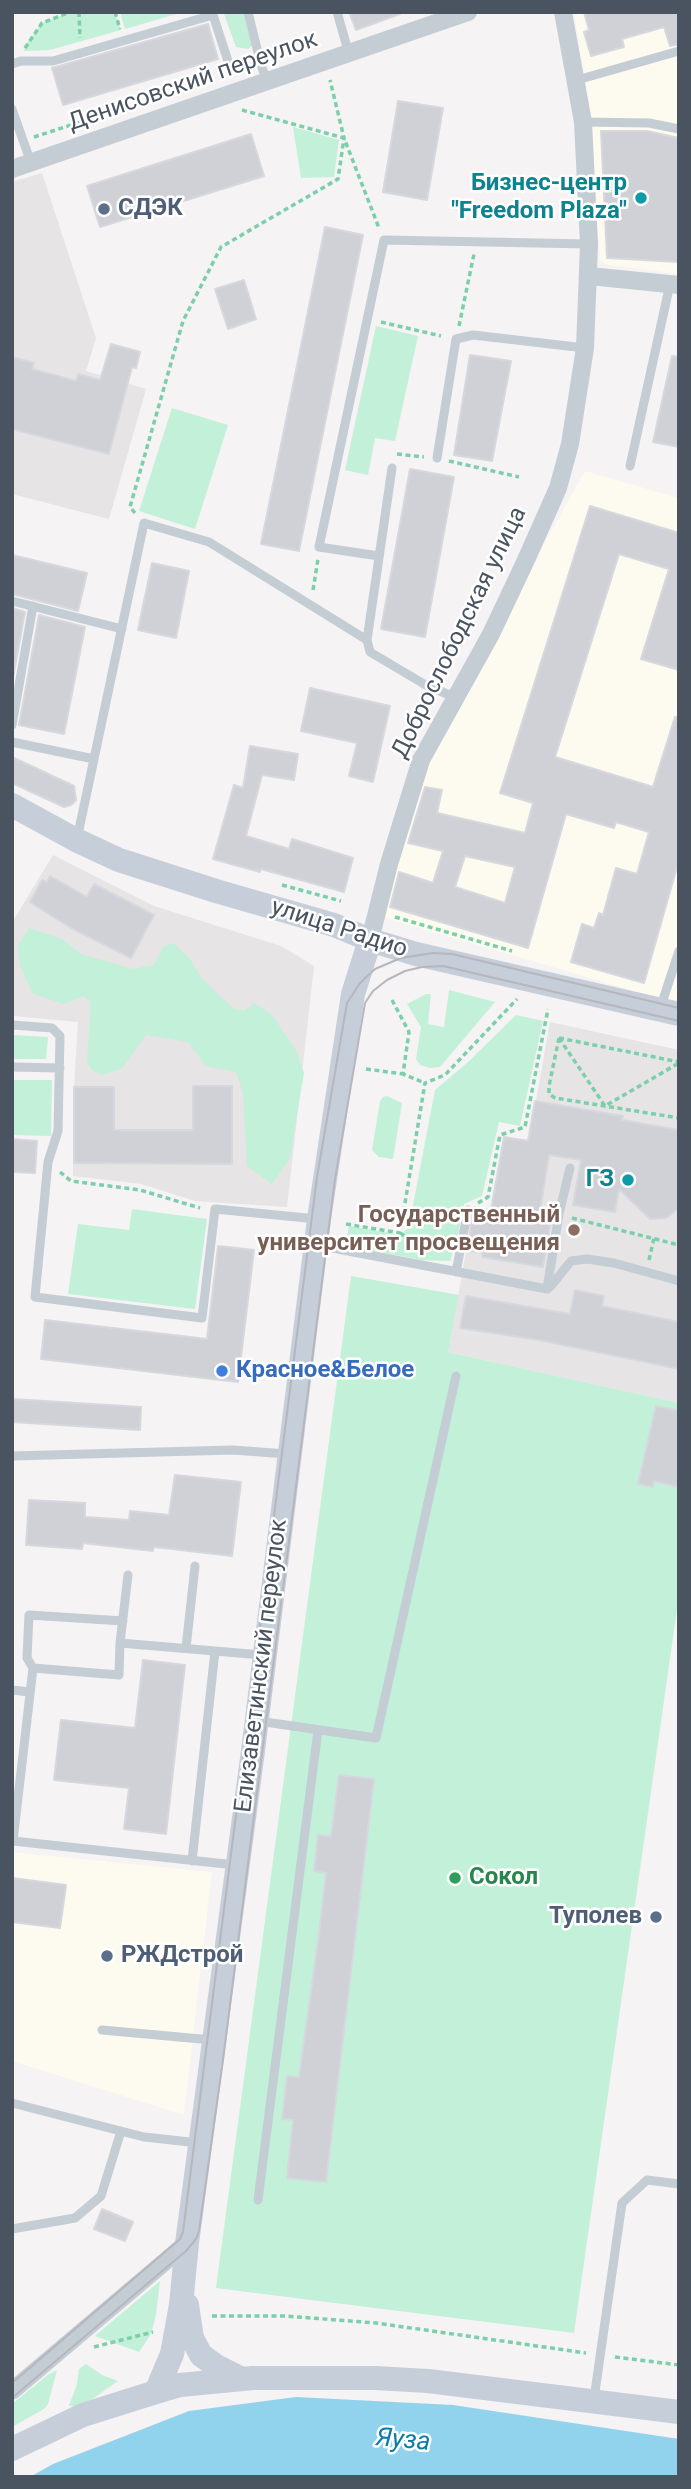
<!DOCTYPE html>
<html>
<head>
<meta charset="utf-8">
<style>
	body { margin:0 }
	#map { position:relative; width:691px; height:2489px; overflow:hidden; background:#f5f3f3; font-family:Roboto,sans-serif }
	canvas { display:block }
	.frame { position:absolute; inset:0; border:14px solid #4a5460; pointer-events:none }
</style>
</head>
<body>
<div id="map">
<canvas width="691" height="2489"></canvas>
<div class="frame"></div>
</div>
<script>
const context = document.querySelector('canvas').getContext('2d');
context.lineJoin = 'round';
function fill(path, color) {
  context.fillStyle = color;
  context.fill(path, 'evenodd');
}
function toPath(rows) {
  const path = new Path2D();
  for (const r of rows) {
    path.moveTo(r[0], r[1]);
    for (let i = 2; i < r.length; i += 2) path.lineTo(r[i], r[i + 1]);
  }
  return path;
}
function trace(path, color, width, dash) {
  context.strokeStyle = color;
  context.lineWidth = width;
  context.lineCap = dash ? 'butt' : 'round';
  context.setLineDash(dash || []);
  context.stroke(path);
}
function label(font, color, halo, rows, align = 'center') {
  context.font = font + ' Roboto,sans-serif';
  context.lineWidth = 5;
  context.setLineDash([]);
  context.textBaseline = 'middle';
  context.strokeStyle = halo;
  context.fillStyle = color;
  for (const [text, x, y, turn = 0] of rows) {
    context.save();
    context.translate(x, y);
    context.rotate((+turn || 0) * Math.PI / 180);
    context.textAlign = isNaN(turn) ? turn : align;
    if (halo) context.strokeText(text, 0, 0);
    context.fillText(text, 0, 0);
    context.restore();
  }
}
const commercial = toPath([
	[574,12,679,12,679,274,608,265,600,260,586,86],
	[585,471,679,498,679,1001,651,996,372,914,408,785],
	[12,1852,212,1872,184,2115,12,2061]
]);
const education = toPath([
	[42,173,96,338,86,371,146,389,109,519,12,494,12,182],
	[53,855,154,906,281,946,314,966,287,1207,195,1201,141,1184,73,1176,74,1087,78,1022,14,1016,13,921],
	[550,1022,679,1050,679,1403,448,1352,474,1207,492,1210,504,1137,529,1140]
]);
const green = toPath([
	[70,12,115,12,121,30,50,50,24,51,26,44,42,23],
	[120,12,183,12,125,29],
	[231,12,246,12,254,44,248,49,236,47,224,14],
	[293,127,339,140,334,177,301,178],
	[376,326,418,336,395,441,375,438,368,475,345,470],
	[172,408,228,425,195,529,139,511],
	[29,928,62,939,81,954,133,969,154,965,163,947,173,943,190,959,202,979,234,1009,245,1010,254,1003,272,1015,297,1052,304,1073,290,1158,272,1184,247,1166,243,1093,236,1072,206,1066,188,1042,146,1035,122,1068,102,1075,93,1071,87,1062,91,1002,83,996,64,1004,33,994,20,966,18,945],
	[449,990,495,1002,440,1067,430,1068,420,1065,416,1059,421,1027,407,1004,426,994,431,994,428,1024,444,1027],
	[516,1015,543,1021,520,1126,499,1122,482,1196,464,1204,457,1240,450,1261,421,1260,345,1245,349,1226,400,1235,406,1230,410,1221,435,1090,468,1062],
	[12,1035,48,1037,46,1059,12,1059],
	[12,1080,52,1080,51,1136,12,1135],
	[387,1096,402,1103,393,1159,379,1157,372,1150,380,1101,383,1097],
	[132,1209,207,1219,195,1309,68,1294,78,1224,129,1230],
	[351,1276,459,1295,448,1352,679,1403,679,1595,574,2333,216,2288],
	[160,2281,156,2315,151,2334,139,2352,95,2336],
	[86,2364,102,2375,118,2381,91,2400,75,2406,69,2406,77,2384,79,2369],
	[57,2370,48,2404,44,2409,12,2427,12,2404,49,2374]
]);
const water = toPath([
	[296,2397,453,2405,679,2439,679,2477,30,2477,53,2464,189,2411]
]);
const building = toPath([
	[349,12,400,12,400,14,356,30,349,12],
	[584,12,679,12,679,44,670,46,664,27,622,39,624,47,591,56,584,32,589,30,584,12],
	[208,24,218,59,63,105,52,68,208,24],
	[398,101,443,108,427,200,383,192,398,101],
	[601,131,647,131,679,138,679,262,607,258,601,131],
	[251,134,264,176,100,227,87,186,251,134],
	[325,227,363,235,299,551,261,544,325,227],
	[244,280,256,319,228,329,215,289,244,280],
	[111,344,140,352,136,368,132,367,109,454,12,429,12,357,34,363,32,369,76,381,78,374,100,380,111,344],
	[470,355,511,361,492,461,454,455,470,355],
	[672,356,679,357,679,447,653,442,672,356],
	[410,469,454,477,425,637,381,629,410,469],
	[590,506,679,533,679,670,641,659,669,569,619,554,555,757,653,787,675,717,679,717,679,860,644,983,571,962,582,924,594,928,599,913,603,915,616,868,637,874,649,832,616,822,614,828,566,814,528,948,390,907,399,872,433,883,443,851,408,843,425,787,442,790,437,813,525,833,533,803,500,793,590,506],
	[465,856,515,867,505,903,455,887,465,856],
	[12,555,87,573,78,611,12,594,12,555],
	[152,563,189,571,176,638,138,630,152,563],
	[12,608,25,612,12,683,12,608],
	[39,615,85,627,64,734,19,725,39,615],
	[310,688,390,706,373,782,349,776,357,743,301,731,310,688],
	[250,746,298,754,294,780,262,775,246,836,289,849,292,839,353,858,344,892,261,869,260,872,213,859,234,785,243,788,250,746],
	[12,757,74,786,76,800,71,805,64,807,12,783,12,757],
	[50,876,87,897,94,884,154,915,131,958,71,928,30,902,42,880,47,882,50,876],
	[193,1086,232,1086,232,1164,74,1163,74,1087,114,1087,114,1130,193,1130,193,1086],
	[535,1101,623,1116,622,1120,679,1130,679,1208,666,1218,650,1219,619,1189,615,1212,573,1205,581,1160,549,1155,539,1217,551,1219,543,1267,482,1257,483,1253,467,1250,474,1207,491,1210,504,1137,528,1141,535,1101],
	[12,1139,37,1141,35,1173,12,1172,12,1139],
	[218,1246,254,1250,238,1382,41,1359,45,1320,207,1339,218,1246],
	[575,1290,604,1296,602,1306,679,1322,679,1369,539,1340,460,1328,466,1296,570,1314,575,1290],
	[12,1399,141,1407,140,1430,12,1422,12,1399],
	[656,1406,679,1411,679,1487,654,1481,653,1487,638,1484,656,1406],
	[175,1475,241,1482,232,1556,154,1547,153,1551,83,1543,82,1549,26,1545,29,1500,85,1503,85,1517,129,1520,130,1511,169,1515,175,1475],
	[143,1660,185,1665,166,1834,124,1829,129,1788,54,1780,61,1720,135,1728,143,1660],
	[339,1775,374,1779,326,2182,287,2178,293,2120,282,2119,287,2076,299,2077,319,1934,326,1873,314,1871,318,1835,331,1836,339,1775],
	[12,1878,66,1885,60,1928,12,1922,12,1878],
	[102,2209,133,2222,125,2241,94,2229,102,2209]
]);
const path = toPath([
	[79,12,80,38],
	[115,12,120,29],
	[25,48,42,23,70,12],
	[242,110,344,138,379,228],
	[34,137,130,106],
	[381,322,441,336],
	[459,326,474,254],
	[397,454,424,457],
	[449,461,519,477],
	[135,513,130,507,183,321,221,247,338,179,344,138,330,80],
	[313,590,318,559],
	[282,885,341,901],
	[395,917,512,951],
	[392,1000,409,1032,403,1074,425,1083],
	[559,1038,549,1086,549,1094,555,1098,679,1118],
	[559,1038,605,1106,679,1063],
	[559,1038,679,1062],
	[366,1069,403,1074],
	[60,1172,71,1181,140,1190,200,1208],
	[478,1203,488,1197,500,1135,525,1127,548,1009],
	[572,1218,679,1245],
	[346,1224,400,1233,425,1083,445,1075,517,999],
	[400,1233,424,1250],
	[649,1260,654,1238],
	[212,2316,285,2316,376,2323,586,2353],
	[94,2347,153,2332],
	[615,2357,679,2365]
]);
const lane = toPath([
	[248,12,261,65,267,81],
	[337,12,349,54],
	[12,64,21,61,53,61,213,15,228,61],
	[577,80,679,51],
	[12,109,31,163],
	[583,122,649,123,679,129],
	[437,458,456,339,473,335,585,348],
	[630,466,670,284],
	[379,556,319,547,384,240,589,244],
	[12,601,122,629],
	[367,640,392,468],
	[12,725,33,606],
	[12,742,94,759],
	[77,839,144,523,209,542,367,640,370,652,424,684,454,697],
	[660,1009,679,951],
	[12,1025,52,1028,60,1036,58,1131,48,1162,35,1297,202,1318,215,1209,317,1219],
	[12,1067,60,1068],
	[317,1245,547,1289,551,1286,571,1261,587,1259,614,1263,679,1281],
	[456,1272,468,1210],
	[547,1289,559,1214,570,1168],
	[12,1456,233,1450,287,1454],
	[120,1643,128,1575],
	[186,1648,195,1566],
	[33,1668,27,1658,29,1615,123,1621],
	[12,1690,30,1692],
	[258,1721,376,1738,456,1376],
	[192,1861,215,1651],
	[235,1865,13,1841,33,1668,119,1675,120,1643,262,1655],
	[102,2030,212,2040],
	[12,2103,144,2137,199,2143],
	[258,2200,318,1730],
	[12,2229,75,2218,101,2196,121,2131],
	[594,2399,622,2203,647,2180,679,2184]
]);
const street = toPath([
	[12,169,468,12],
	[589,276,679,285],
	[370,940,389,864,421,760,491,634,526,560,558,488,570,444,585,348,589,244,583,122,563,12],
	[12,2391,187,2243]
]);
const secondary = toPath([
	[12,805,76,840,119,860,216,891,334,925,370,940,416,954,679,1014],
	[187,2305,192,2338,201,2355,216,2366,242,2379],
	[156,2392,172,2354,181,2305,187,2243,253,1751,319,1219,353,994,370,940],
	[12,2449,83,2415,156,2392,180,2385,253,2378,375,2378,428,2381,679,2412]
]);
const tram = toPath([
	[12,2383,180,2239,183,2232,317,1177,347,1003,360,983,375,969,401,958,433,953,452,954,679,1008],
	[12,2398,186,2251,196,2239,199,2231,223,2060,335,1179,365,1003,373,991,387,980,405,971,422,967,443,966,679,1021]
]);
const markers = [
	[641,198,7,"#0f9aa8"],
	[104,209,7,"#5c6f8a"],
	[628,1180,7,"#0f9aa8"],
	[574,1230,7,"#8d6e63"],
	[222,1371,7,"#3f7fe0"],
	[455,1878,7,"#2e9e5b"],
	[656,1917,7,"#5c6f8a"],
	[107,1956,7,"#5c6f8a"]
];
const streetNames = [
	["Денисовский переулок",193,82,-19],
	["Доброслободская улица",460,633,-64],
	["улица Радио",339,929,18],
	["Елизаветинский переулок",262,1666,-83]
];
const cultureNames = [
	["Бизнес-центр",627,184],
	["\"Freedom Plaza\"",627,212],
	["ГЗ",614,1180]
];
const serviceNames = [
	["СДЭК",118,209],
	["Туполев",642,1917,"right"],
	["РЖДстрой",121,1956]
];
const educationNames = [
	["Государственный",560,1216],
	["университет просвещения",560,1244]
];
const shopNames = [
	["Красное&Белое",236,1371]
];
const leisureNames = [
	["Сокол",469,1878]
];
const waterNames = [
	["Яуза",403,2441,5]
];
fill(commercial, '#fdfaef');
fill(education, '#e6e4e5');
fill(green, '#c3f0d8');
fill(water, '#91d3ed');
fill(building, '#cfd1d7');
trace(building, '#d7d8de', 2);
trace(path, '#7bcfab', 3.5, [5, 3.5]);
trace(lane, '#c4ccd4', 9);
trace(street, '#c4ccd4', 18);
trace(secondary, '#c6ceda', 24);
trace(tram, '#b5b7bd', 2);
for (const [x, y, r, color] of markers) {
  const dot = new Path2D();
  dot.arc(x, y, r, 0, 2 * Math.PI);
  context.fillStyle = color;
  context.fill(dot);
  trace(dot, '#fff', 2.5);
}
label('24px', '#4a5460', '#fff', streetNames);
label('bold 24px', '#0d838f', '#fff', cultureNames, 'right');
label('bold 24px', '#4e5e75', '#fff', serviceNames, 'left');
label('bold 24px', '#785e54', '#fff', educationNames, 'right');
label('bold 24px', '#366cbe', '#fff', shopNames, 'left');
label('bold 24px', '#27864d', '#fff', leisureNames, 'left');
label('italic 26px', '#0d7da8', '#fff', waterNames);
</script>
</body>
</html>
